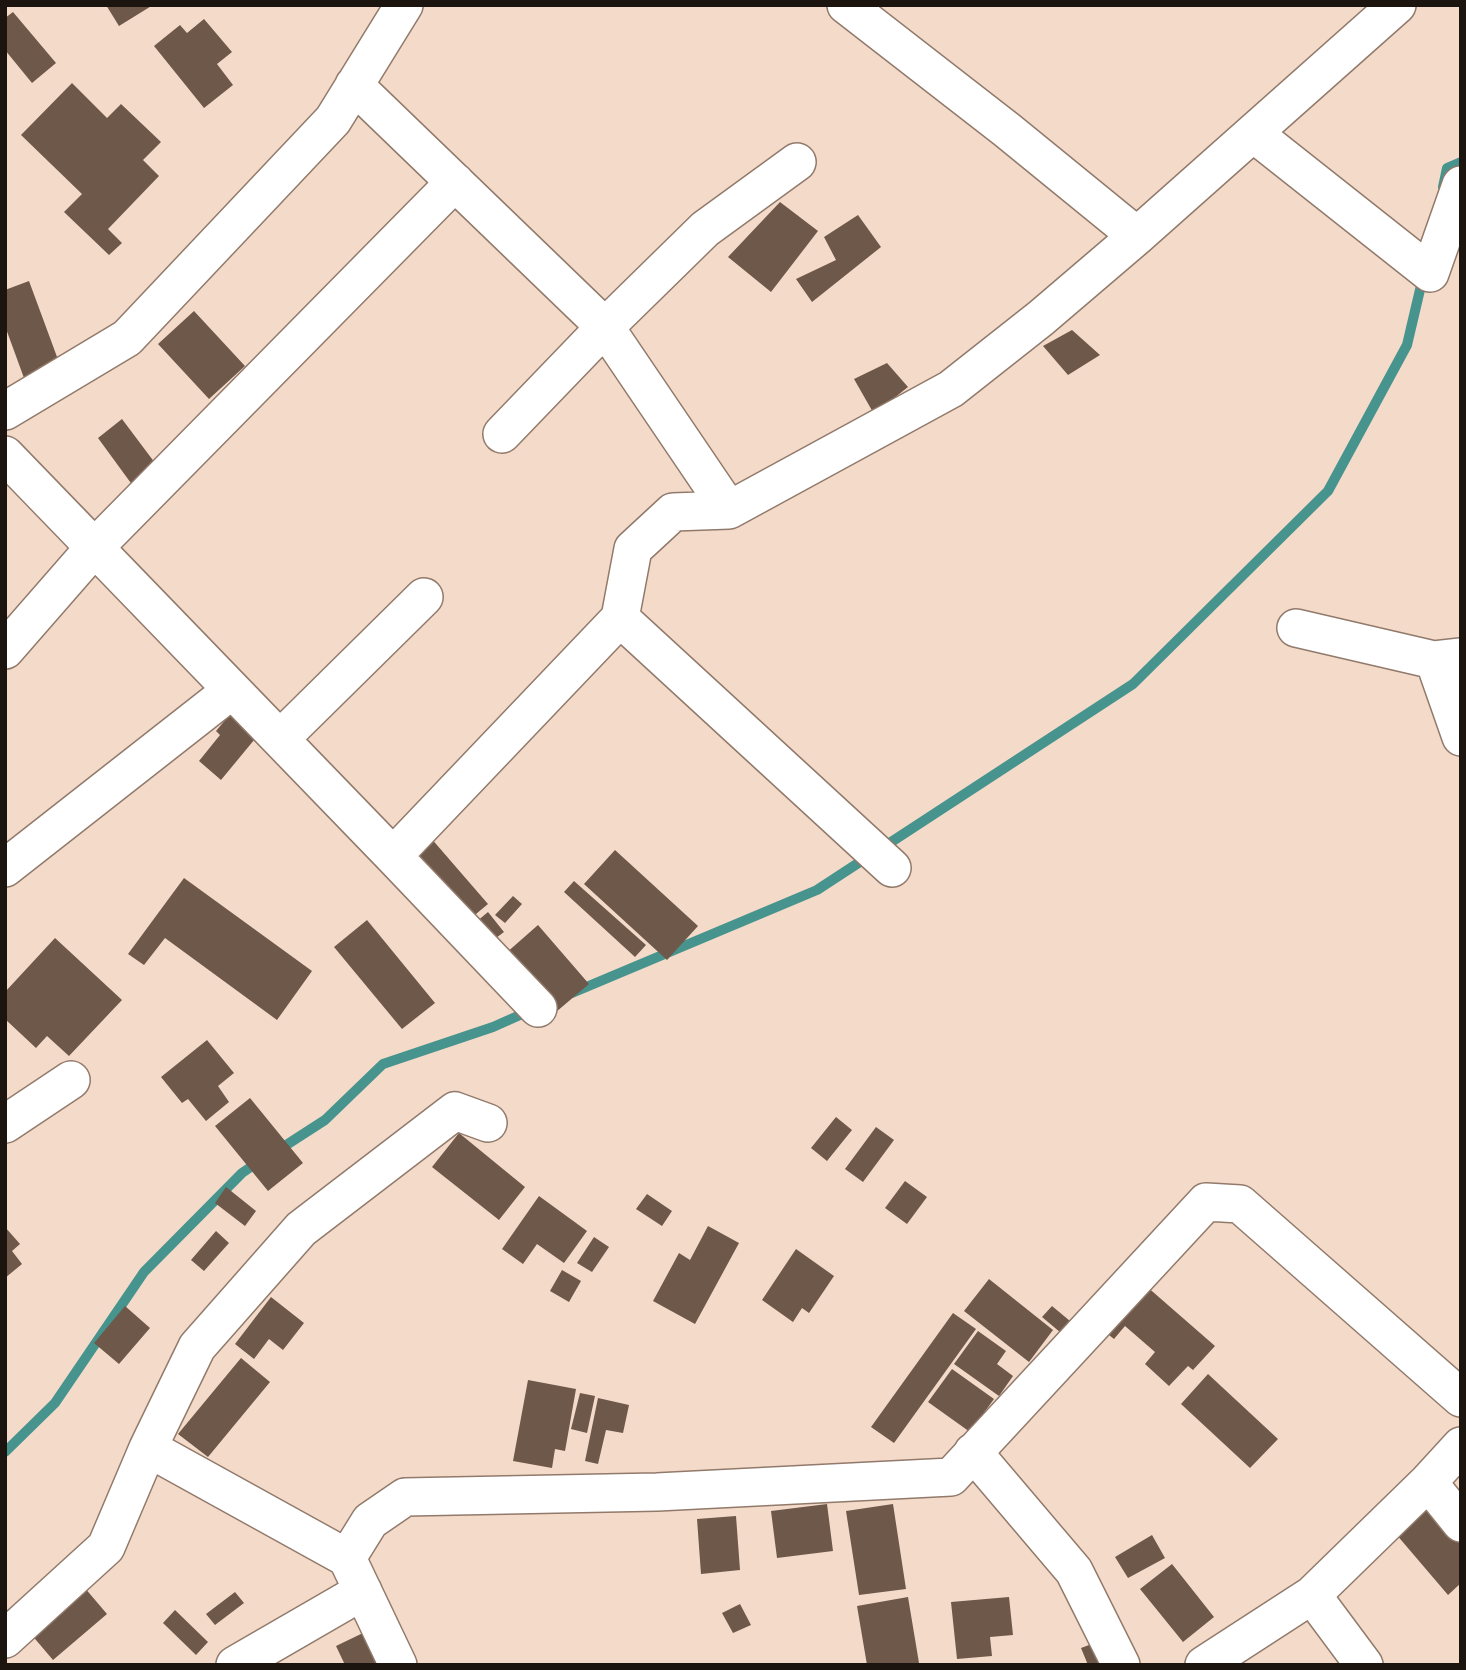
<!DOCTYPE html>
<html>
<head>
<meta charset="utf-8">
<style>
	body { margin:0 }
	#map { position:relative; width:1466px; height:1670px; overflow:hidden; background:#f4dac9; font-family:Helvetica,sans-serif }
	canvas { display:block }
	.frame { position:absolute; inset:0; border:7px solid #1c140e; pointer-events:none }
</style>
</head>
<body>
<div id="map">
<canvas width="1466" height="1670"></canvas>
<div class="frame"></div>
</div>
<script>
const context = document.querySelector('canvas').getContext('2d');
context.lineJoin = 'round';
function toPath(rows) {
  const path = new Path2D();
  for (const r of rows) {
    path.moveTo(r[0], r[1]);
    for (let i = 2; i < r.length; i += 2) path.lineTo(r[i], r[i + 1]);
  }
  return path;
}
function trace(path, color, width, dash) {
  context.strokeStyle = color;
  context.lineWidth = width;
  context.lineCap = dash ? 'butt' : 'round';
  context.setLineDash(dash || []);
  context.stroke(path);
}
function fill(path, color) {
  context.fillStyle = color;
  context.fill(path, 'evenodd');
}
const stream = toPath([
	[1443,187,1447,168,1461,162],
	[882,848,1133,684,1328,491,1407,345,1423,277],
	[572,993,817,890,869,856],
	[277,1151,325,1120,383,1064,493,1027,529,1011],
	[5,1452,55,1403,144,1272,242,1173,258,1162]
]);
const building = toPath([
	[106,5,153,5,119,26],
	[13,12,56,63,32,83,5,50,5,18],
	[204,19,232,52,217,64,233,85,204,108,154,46,180,25,187,33],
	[72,83,107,118,121,104,161,142,143,160,159,176,108,229,122,243,109,255,64,212,82,194,21,135],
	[780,202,818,231,771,292,728,257],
	[858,215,881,247,812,302,796,279,836,260,824,237],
	[29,281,60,365,24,378,5,326,5,290],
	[194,311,245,366,209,399,158,344],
	[1072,330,1100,355,1068,375,1043,346],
	[887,363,908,387,874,414,854,379],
	[122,419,161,471,136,490,98,438],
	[232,712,259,734,221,780,199,761,220,735,216,731],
	[430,837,488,904,470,919,412,853],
	[615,850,698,926,667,960,584,884],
	[184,878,312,971,277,1020,165,938,144,965,128,954],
	[574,881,646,945,635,957,564,892],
	[513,896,522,904,505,923,495,915],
	[488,912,504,932,492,941,476,922],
	[367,920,435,1003,402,1029,334,947],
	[538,925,589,984,556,1012,505,954],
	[55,938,122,1000,69,1056,47,1036,36,1048,5,1019,5,992],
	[207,1040,234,1073,218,1086,229,1102,206,1121,188,1099,182,1103,161,1077],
	[250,1098,303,1163,268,1191,215,1126],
	[836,1117,852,1130,827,1161,811,1148],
	[876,1127,894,1140,863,1182,845,1169],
	[459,1133,525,1187,499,1220,432,1167],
	[905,1181,927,1197,907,1224,885,1208],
	[226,1187,256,1211,245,1226,215,1203],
	[647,1194,672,1211,662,1226,636,1209],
	[539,1196,587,1231,564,1263,537,1244,523,1264,502,1249],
	[708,1226,739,1243,695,1324,653,1301,679,1253,690,1260],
	[5,1227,20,1244,12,1251,22,1264,5,1278],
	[216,1231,229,1243,204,1271,191,1260],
	[594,1237,609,1247,592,1272,577,1263],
	[796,1249,834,1276,809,1313,802,1308,793,1322,762,1300],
	[562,1270,581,1281,569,1302,550,1291],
	[989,1279,1053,1330,1029,1362,964,1311],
	[1145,1285,1215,1346,1193,1370,1188,1366,1169,1386,1145,1364,1155,1352,1125,1326,1114,1339,1104,1331],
	[271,1297,304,1323,283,1350,269,1339,254,1359,235,1344],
	[125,1306,150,1328,119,1364,94,1343],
	[1052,1306,1076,1326,1067,1338,1042,1317],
	[953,1313,976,1329,894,1443,871,1427],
	[978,1331,1006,1351,997,1364,1013,1376,999,1396,954,1364],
	[241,1358,270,1382,208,1457,178,1434],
	[952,1369,994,1399,970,1432,928,1402],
	[1208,1374,1278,1439,1250,1468,1181,1404],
	[528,1380,576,1389,565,1451,555,1449,552,1468,513,1461],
	[580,1393,595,1396,587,1433,571,1429],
	[598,1398,629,1405,623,1433,606,1430,598,1464,585,1461],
	[1425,1498,1461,1540,1461,1583,1448,1595,1390,1527],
	[827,1504,833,1551,777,1558,771,1511],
	[893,1504,906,1589,859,1595,846,1511],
	[736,1516,740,1570,701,1574,697,1519],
	[1152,1535,1165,1558,1128,1578,1115,1557],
	[1172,1564,1214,1617,1183,1642,1140,1589],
	[84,1587,107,1614,53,1660,30,1633],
	[235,1592,244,1603,215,1625,206,1614],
	[908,1597,919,1663,867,1665,857,1606],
	[1009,1597,1013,1635,990,1637,992,1656,957,1659,951,1602],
	[740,1604,751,1625,733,1633,722,1613],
	[175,1610,208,1642,196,1655,163,1623],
	[363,1633,380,1665,345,1665,336,1646],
	[1097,1642,1105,1665,1088,1665,1081,1648]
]);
const minor = toPath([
	[846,5,1007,130,1137,236],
	[354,85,605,327,729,510],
	[1253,133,1430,273,1461,185],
	[5,411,127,338,333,120,404,5],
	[502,434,605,327,705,229,797,162],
	[5,455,393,856,538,1008],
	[620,618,892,868],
	[1296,628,1434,660,1461,657],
	[5,650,94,548,455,182],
	[1434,660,1461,737],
	[280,739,424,597],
	[393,856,620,618,633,549,673,512,729,510,951,389,1041,318,1137,236,1397,5],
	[5,868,232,690],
	[5,1124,71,1080],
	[148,1448,347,1558,398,1665],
	[973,1452,1074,1571,1121,1665],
	[1428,1482,1461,1523],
	[347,1558,370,1521,405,1497,657,1492,951,1477,1206,1202,1240,1204,1461,1398],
	[1312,1595,1364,1665],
	[5,1639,106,1547,148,1448,197,1347,301,1229,455,1111,488,1123],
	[235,1665,363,1591],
	[1204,1665,1312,1595,1428,1482,1461,1446]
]);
trace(stream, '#46948d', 10);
fill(building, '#6e584a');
trace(minor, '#917a6b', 40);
trace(minor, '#fff', 37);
</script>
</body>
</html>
